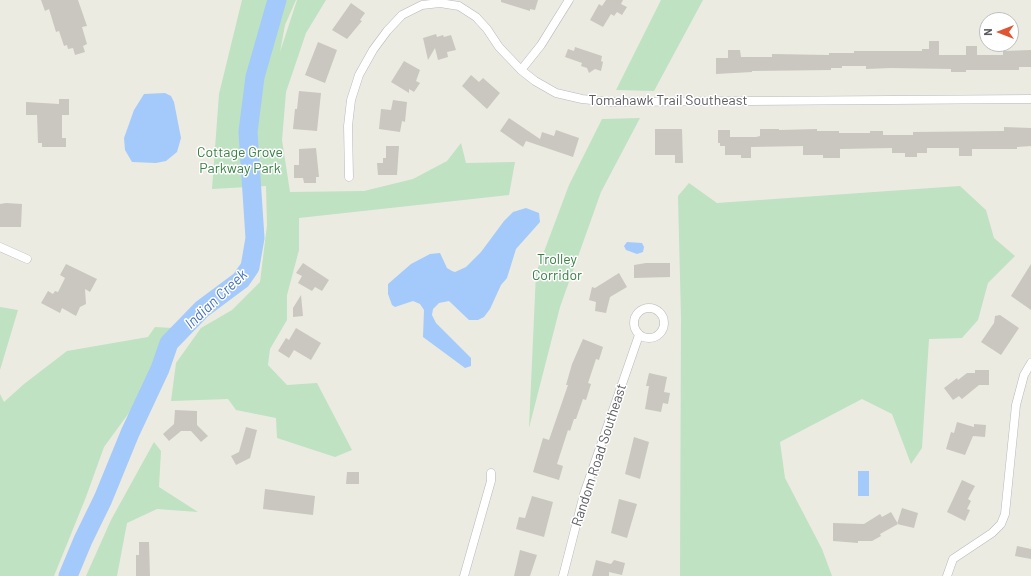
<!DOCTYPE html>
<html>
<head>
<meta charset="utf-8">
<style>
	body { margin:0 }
	#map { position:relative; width:1031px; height:576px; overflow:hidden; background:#ecebe1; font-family:Barlow,sans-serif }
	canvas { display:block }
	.north { position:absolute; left:979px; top:12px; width:40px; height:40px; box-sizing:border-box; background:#fff; border:1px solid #bdbec0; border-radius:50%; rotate:270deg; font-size:11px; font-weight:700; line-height:16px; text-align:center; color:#5a5c61 }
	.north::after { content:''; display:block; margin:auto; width:14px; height:18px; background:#df5534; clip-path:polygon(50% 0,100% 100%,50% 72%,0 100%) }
</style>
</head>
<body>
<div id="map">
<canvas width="1031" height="576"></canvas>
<div class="north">N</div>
</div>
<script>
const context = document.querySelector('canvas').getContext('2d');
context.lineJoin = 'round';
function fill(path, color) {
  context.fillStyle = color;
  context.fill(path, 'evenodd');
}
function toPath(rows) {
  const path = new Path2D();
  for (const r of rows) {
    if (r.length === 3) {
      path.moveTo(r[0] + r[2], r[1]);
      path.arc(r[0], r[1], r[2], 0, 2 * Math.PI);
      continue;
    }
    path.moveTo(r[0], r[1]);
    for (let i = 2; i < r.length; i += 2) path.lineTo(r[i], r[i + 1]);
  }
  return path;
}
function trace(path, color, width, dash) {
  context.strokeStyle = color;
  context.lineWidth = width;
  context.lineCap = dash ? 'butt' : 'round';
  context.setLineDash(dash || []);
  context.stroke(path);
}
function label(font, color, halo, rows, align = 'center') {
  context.font = font + ' Barlow,sans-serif';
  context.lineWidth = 3;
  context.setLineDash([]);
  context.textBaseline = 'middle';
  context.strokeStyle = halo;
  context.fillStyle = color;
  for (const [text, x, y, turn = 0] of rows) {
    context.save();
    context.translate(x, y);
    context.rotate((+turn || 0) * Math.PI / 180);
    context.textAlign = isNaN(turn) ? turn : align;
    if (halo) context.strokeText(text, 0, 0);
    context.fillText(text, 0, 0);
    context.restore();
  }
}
const green = toPath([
	[242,0,296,0,285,25,280,52,297,0,326,0,306,33,286,92,282,140,290,192,364,191,413,179,447,161,461,143,466,163,515,162,509,195,299,218,299,250,287,295,287,320,270,349,268,365,287,385,317,383,352,450,335,457,277,438,276,418,236,410,228,399,171,401,176,363,201,328,232,310,260,282,267,225,266,186,212,189,219,94],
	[661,0,703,0,654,91,616,90],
	[640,118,601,192,560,307,529,428,536,273,569,185,602,119],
	[689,183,717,203,960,186,986,210,994,238,1015,256,988,283,978,320,962,338,929,339,922,448,911,464,892,414,862,399,780,442,785,478,822,549,832,576,680,576,681,318,678,196],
	[0,307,18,310,0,370],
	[155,327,190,329,104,447,86,497,54,576,0,576,0,394,4,402,24,384,67,351,148,337],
	[154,442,161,451,159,487,198,512,157,509,127,523,117,576,86,576,111,520]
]);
const water = toPath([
	[165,93,171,96,174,102,181,138,177,152,166,161,156,163,132,162,125,150,124,138,134,110,144,94],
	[526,208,539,213,540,222,516,249,507,278,501,285,490,309,484,317,478,320,469,320,449,301,439,303,433,309,432,315,436,323,471,358,471,366,465,368,423,337,424,310,420,304,413,301,395,307,392,305,388,294,388,284,411,264,430,254,440,253,447,268,452,271,455,272,466,267,481,252,504,221,513,212],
	[627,242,642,243,644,247,643,252,637,254,626,250,624,246],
	[858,471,869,471,869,496,858,496]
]);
const river = toPath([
	[68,576,83,540,103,499,130,433,160,369,169,343,202,309,241,280,250,267,255,238,248,132,255,77,277,0]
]);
const building = toPath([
	[41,0,78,0,87,26,82,27,87,44,83,46,85,52,75,55,73,48,68,49,67,45,64,46,59,31,56,32,49,9,45,11],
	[501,0,538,0,535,10,530,9,530,11,501,2],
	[606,0,623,0,621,4,627,7,622,15,617,12,614,16,611,14,603,27,590,20,599,4,602,6],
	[351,3,365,13,360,20,362,21,347,39,332,30],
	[436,34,437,37,443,35,444,37,451,35,456,50,447,52,448,57,438,60,435,48,428,60,423,38],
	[929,41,939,41,939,55,966,55,966,46,977,46,977,55,1003,55,1003,51,1031,50,1031,67,1019,67,1019,70,966,70,966,72,951,72,951,69,891,68,866,69,866,66,842,66,842,68,831,68,831,70,752,71,752,72,716,74,716,58,728,58,728,50,740,50,741,57,772,57,772,54,829,55,829,53,854,53,854,51,922,51,922,49,929,49],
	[318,42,337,50,325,83,305,75],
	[575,47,602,56,601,61,603,62,601,71,595,69,589,73,587,68,581,66,582,63,565,57,568,49,574,51],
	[404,61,420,70,416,81,420,83,414,92,409,89,409,93,391,82],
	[471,75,479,82,483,78,500,93,487,109,462,86],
	[299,91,321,93,317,131,293,129,295,109,297,109],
	[59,99,69,99,69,115,62,115,62,138,66,138,66,147,42,147,42,143,38,143,37,115,26,115,26,102,59,104],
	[393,100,407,102,405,122,402,121,400,132,379,129,381,109,391,110],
	[509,118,540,139,542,132,554,136,556,130,579,138,573,157,526,141,523,147,500,131],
	[1004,127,1031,128,1031,146,1017,147,1017,149,972,149,972,156,959,156,959,148,927,148,927,153,917,153,917,157,905,157,905,153,892,153,892,148,840,149,840,158,823,158,823,155,803,155,803,146,751,147,751,158,741,158,741,155,725,155,725,146,720,146,720,143,718,143,718,130,730,130,730,137,756,137,760,136,760,129,779,129,779,130,817,129,817,131,839,131,839,133,870,133,870,131,883,131,883,135,913,135,913,132,1004,131],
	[655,129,682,129,683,163,675,163,675,155,655,155],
	[386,146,399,146,397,175,378,175,377,163,383,163,383,158,386,158],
	[316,148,319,177,316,177,316,183,304,183,303,178,294,178,294,165,299,165,299,149],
	[6,203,22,204,21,227,0,227,0,204],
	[303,263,329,280,322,291,315,287,312,291,298,283,302,276,296,273],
	[646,263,670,263,670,277,634,278,634,265],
	[66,264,97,279,90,292,85,289,86,304,80,307,76,316,62,308,60,313,41,303,48,291,53,294,55,291,58,292,65,278,60,275],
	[1031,264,1031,310,1011,296],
	[619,273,627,287,610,297,606,313,595,311,596,302,589,300,592,287,595,288],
	[301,295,303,316,293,317,293,308],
	[1000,315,1019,328,1001,355,981,342,994,323,995,316],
	[296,328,321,343,311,360,294,350,289,358,278,351,286,338,289,340],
	[583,339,603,347,599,360,596,359,588,383,591,384,586,400,583,399,576,419,574,419,570,431,568,430,557,464,563,466,559,480,533,472,543,438,549,440,568,385,566,385,572,364],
	[975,370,989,370,989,385,979,385,962,399,959,396,953,400,944,388,957,378,958,380,967,373,975,373],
	[649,373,667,377,664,392,670,393,668,404,663,403,661,412,645,409,649,386,646,386],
	[175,410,197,411,197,425,208,436,201,442,191,431,181,431,169,441,163,434,174,424],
	[957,422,974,427,974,424,986,425,985,437,973,436,965,455,946,449,951,432,954,433],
	[246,427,257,430,250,458,236,465,231,456,239,452],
	[634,437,649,442,640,479,625,474],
	[347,472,359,472,359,484,346,484],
	[962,480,975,486,968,499,971,501,967,509,970,510,965,521,947,512],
	[265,489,315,496,313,515,263,509],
	[532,496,553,502,544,537,516,529,519,517,525,518],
	[619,499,637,504,627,538,611,533],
	[902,508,918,513,914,528,897,524],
	[891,512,898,524,880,534,881,536,872,541,858,541,858,543,833,541,833,523,864,524,880,514,882,517],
	[139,542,149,542,150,576,136,576,136,555,139,555],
	[1017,546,1031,549,1031,559,1015,556],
	[520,550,537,555,530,576,514,576],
	[596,560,611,564,614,560,625,563,622,575,609,572,609,576,592,576]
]);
const street = toPath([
	[521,70,541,45,569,0],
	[349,177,348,126,351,100,359,75,373,50,387,31,402,15,422,5,440,3,459,6,476,17,487,29,499,47,521,70,535,81,556,93,582,99,610,102,1031,99],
	[0,247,27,259],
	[649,323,15],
	[464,576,491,481,491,473],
	[563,576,584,494,639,335],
	[947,576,953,559,992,533,1001,524,1005,514,1016,405,1024,375,1031,363]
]);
const streetNames = [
	["Tomahawk Trail Southeast",668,100],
	["Random Road Southeast",599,455,-72]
];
const parkNames = [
	["Cottage Grove",240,152],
	["Parkway Park",240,168],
	["Trolley",557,259],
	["Corridor",557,275]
];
const waterNames = [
	["Indian Creek",216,299,-43]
];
fill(green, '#bee2c2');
fill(water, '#a3cafa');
trace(river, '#a3cafa', 19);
fill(building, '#c9c7c0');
trace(street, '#b7b8bd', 9);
trace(street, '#fff', 8);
label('14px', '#5a5c61', '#fff', streetNames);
label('14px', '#398144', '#fff', parkNames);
label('italic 15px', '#4772bb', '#fff', waterNames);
</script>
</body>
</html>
